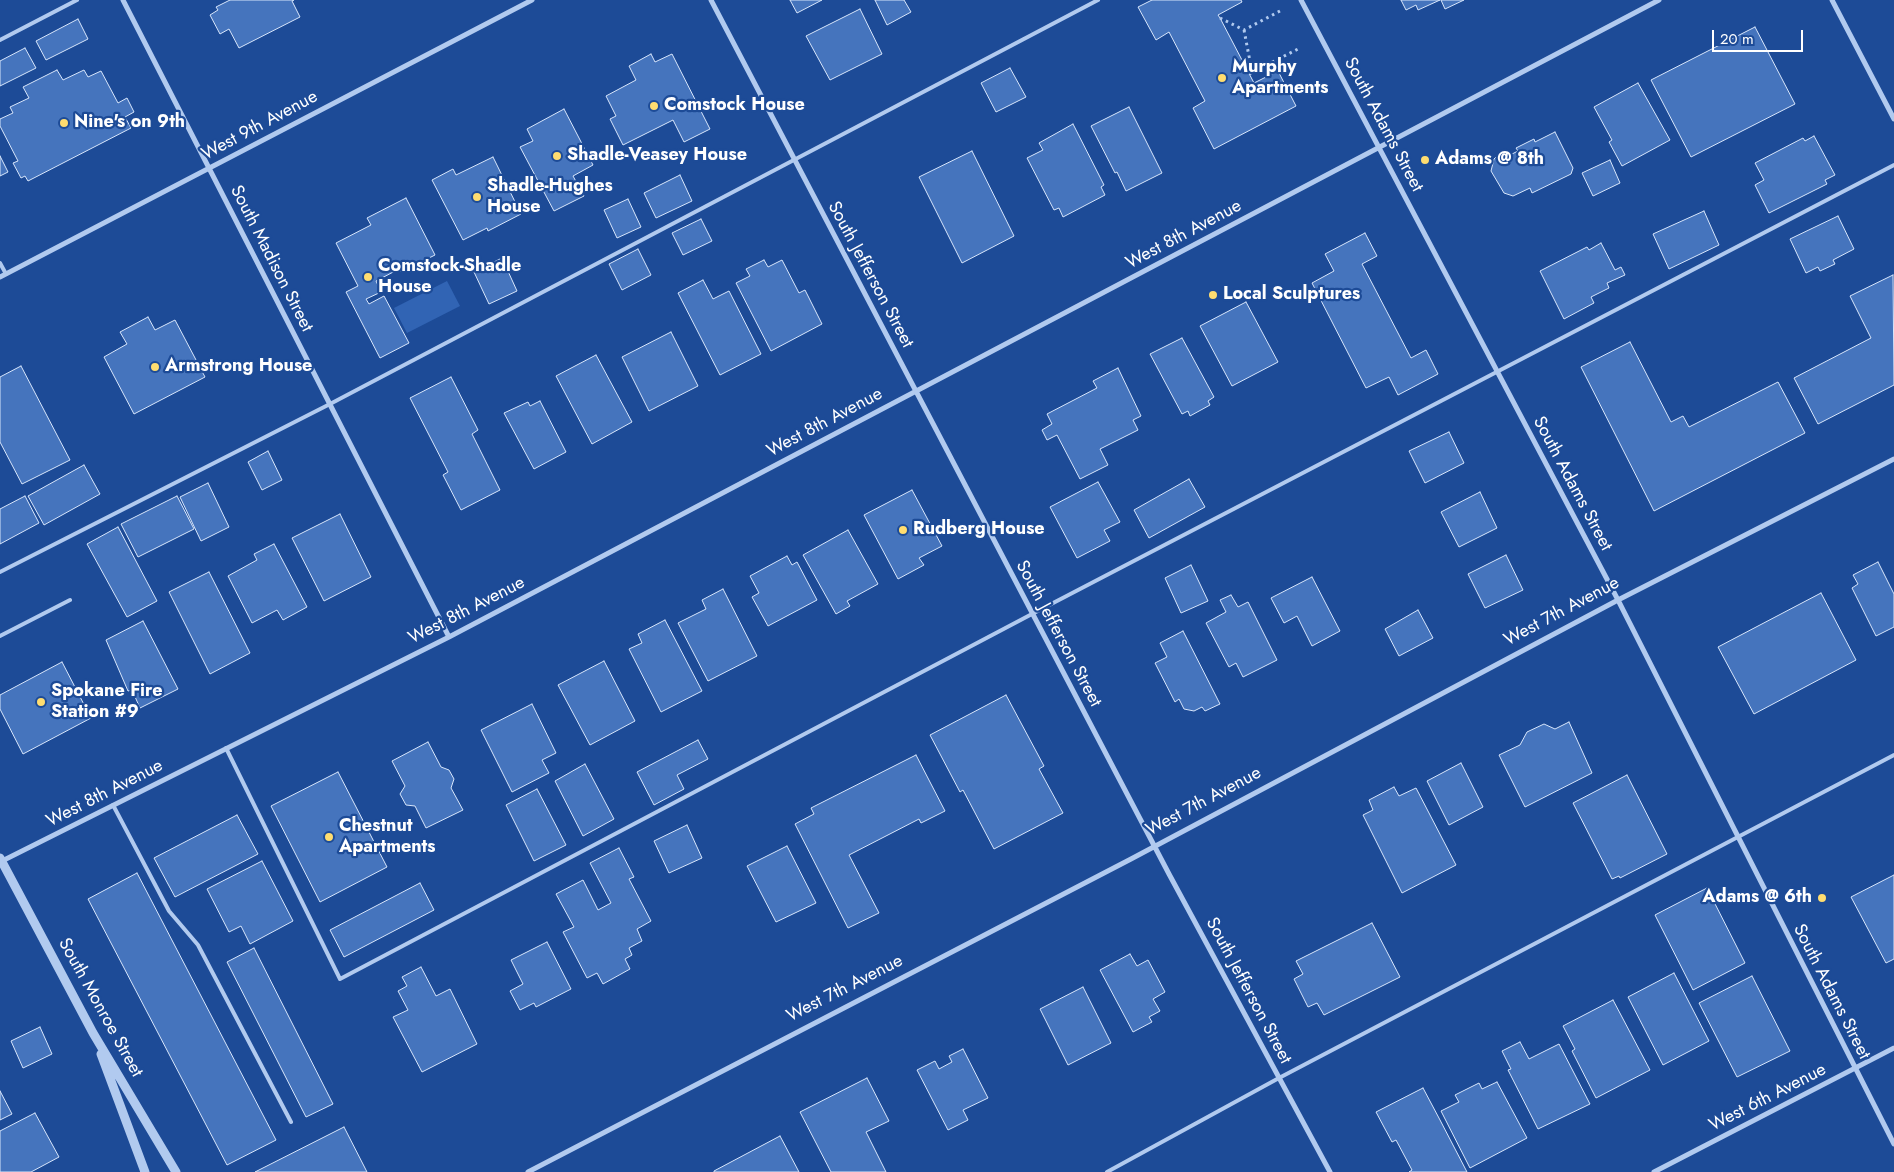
<!DOCTYPE html>
<html>
<head>
<meta charset="utf-8">
<style>
	body { margin:0 }
	#map { position:relative; width:1894px; height:1172px; overflow:hidden; background:#1d4b97; font-family:Jost,sans-serif }
	canvas { display:block }
	.scale { position:absolute; left:1712px; top:30px; width:91px; height:22px; box-sizing:border-box; border:2px solid #fff; border-top:0; padding-left:6px; font-size:15px; line-height:18px; white-space:nowrap; color:#fff; -webkit-text-stroke:4px #1d4b97; paint-order:stroke }
</style>
</head>
<body>
<div id="map">
<canvas width="1894" height="1172"></canvas>
<div class="scale">20 m</div>
</div>
<script>
const context = document.querySelector('canvas').getContext('2d');
context.lineJoin = 'round';
function fill(path, color) {
  context.fillStyle = color;
  context.fill(path, 'evenodd');
}
function toPath(rows) {
  const path = new Path2D();
  for (const r of rows) {
    path.moveTo(r[0], r[1]);
    for (let i = 2; i < r.length; i += 2) path.lineTo(r[i], r[i + 1]);
  }
  return path;
}
function trace(path, color, width, dash) {
  context.strokeStyle = color;
  context.lineWidth = width;
  context.lineCap = dash ? 'butt' : 'round';
  context.setLineDash(dash || []);
  context.stroke(path);
}
function label(font, color, halo, rows, align = 'center') {
  context.font = font + ' Jost,sans-serif';
  context.lineWidth = 4.5;
  context.setLineDash([]);
  context.textBaseline = 'middle';
  context.strokeStyle = halo;
  context.fillStyle = color;
  for (const [text, x, y, turn = 0] of rows) {
    context.save();
    context.translate(x, y);
    context.rotate((+turn || 0) * Math.PI / 180);
    context.textAlign = isNaN(turn) ? turn : align;
    if (halo) context.strokeText(text, 0, 0);
    context.fillText(text, 0, 0);
    context.restore();
  }
}
const green = toPath([
	[447,281,460,306,407,333,394,308]
]);
const building = toPath([
	[230,0,294,0,292,1,300,17,239,48,229,29,220,34,210,15,218,10,216,7,230,0],
	[790,0,822,0,797,13,790,0],
	[875,0,904,0,911,12,887,25,875,0],
	[1152,0,1241,0,1242,2,1218,15,1220,18,1254,83,1278,71,1296,106,1214,149,1193,108,1205,101,1169,32,1156,40,1138,7,1152,0],
	[1401,0,1440,0,1418,10,1416,5,1406,10,1401,0],
	[1441,0,1464,0,1445,9,1441,0],
	[860,9,882,54,830,80,806,36,860,9],
	[78,19,88,39,46,60,36,41,78,19],
	[1755,27,1795,104,1691,157,1651,80,1755,27],
	[25,48,36,68,0,86,0,61,25,48],
	[651,54,655,62,672,54,710,129,684,142,673,120,623,145,610,119,616,116,606,96,636,80,629,66,651,54],
	[1010,68,1026,97,996,112,981,83,1010,68],
	[57,70,63,80,84,70,88,77,101,71,118,103,127,98,134,112,125,117,131,128,28,181,25,176,21,178,13,163,18,161,0,126,0,119,13,113,10,107,29,98,23,87,57,70],
	[1638,83,1670,140,1622,166,1609,142,1612,140,1594,107,1638,83],
	[1129,107,1162,173,1126,191,1117,172,1115,173,1091,126,1129,107],
	[564,109,593,165,573,176,584,196,554,211,520,147,533,141,527,129,564,109],
	[1073,124,1104,185,1101,187,1105,195,1063,217,1059,208,1054,210,1027,158,1043,150,1039,143,1073,124],
	[1555,132,1573,168,1571,174,1532,193,1530,188,1513,196,1504,193,1491,171,1494,159,1497,156,1508,156,1518,151,1516,148,1534,139,1535,142,1555,132],
	[1814,136,1835,175,1825,180,1827,184,1769,213,1755,185,1764,180,1755,163,1803,138,1805,141,1814,136],
	[972,151,1014,236,962,263,919,177,972,151],
	[0,156,8,172,0,176,0,156],
	[493,157,521,214,488,231,487,228,463,240,432,180,453,169,456,175,493,157],
	[1610,160,1620,183,1593,196,1582,173,1610,160],
	[680,175,692,201,656,218,644,193,680,175],
	[406,198,435,255,401,272,399,269,376,281,381,292,366,299,369,304,384,296,409,343,380,358,346,292,358,286,336,243,371,225,367,218,406,198],
	[628,199,641,227,617,238,604,210,628,199],
	[1704,211,1719,245,1669,269,1653,234,1704,211],
	[1838,216,1854,249,1833,260,1835,264,1820,271,1818,267,1806,273,1790,239,1838,216],
	[701,219,712,241,683,255,672,233,701,219],
	[1365,233,1377,256,1362,264,1411,358,1426,350,1438,374,1398,395,1389,377,1366,388,1312,283,1334,271,1325,254,1365,233],
	[1601,243,1615,270,1621,267,1625,275,1607,283,1609,288,1591,297,1594,303,1564,319,1540,271,1587,247,1589,250,1601,243],
	[638,249,651,275,622,290,609,264,638,249],
	[502,258,517,291,489,304,474,272,502,258],
	[764,260,768,267,782,260,799,293,805,290,822,324,771,351,736,283,750,276,746,269,764,260],
	[1893,275,1894,385,1818,424,1794,378,1871,338,1850,296,1893,275],
	[703,280,713,299,729,291,761,354,720,375,678,293,703,280],
	[1246,302,1278,362,1232,386,1200,326,1246,302],
	[148,317,155,330,175,320,205,377,134,414,104,357,127,344,120,332,148,317],
	[671,332,698,386,649,411,622,357,671,332],
	[1182,338,1214,397,1208,401,1210,405,1190,416,1188,411,1182,414,1150,354,1182,338],
	[1630,342,1671,422,1683,416,1689,427,1778,382,1805,433,1654,511,1581,367,1630,342],
	[596,355,632,422,592,444,556,376,596,355],
	[21,366,70,460,22,484,0,442,0,377,21,366],
	[1118,368,1141,416,1133,420,1138,430,1100,449,1108,465,1080,479,1057,435,1047,440,1042,430,1052,424,1047,414,1097,388,1093,381,1118,368],
	[451,377,478,430,472,434,500,490,461,510,443,475,448,472,410,398,451,377],
	[540,401,566,452,534,469,504,413,528,402,530,406,540,401],
	[1449,432,1464,463,1425,483,1409,451,1449,432],
	[268,451,282,480,262,490,248,462,268,451],
	[84,465,100,494,44,525,28,496,84,465],
	[1189,479,1205,507,1149,538,1134,510,1189,479],
	[1098,482,1120,522,1104,530,1110,541,1077,558,1050,507,1098,482],
	[208,483,229,527,201,541,180,497,208,483],
	[912,490,942,546,919,558,924,565,898,579,864,515,912,490],
	[1480,492,1497,528,1459,547,1441,512,1480,492],
	[25,496,39,523,0,544,0,509,25,496],
	[177,496,194,529,138,557,121,524,177,496],
	[340,514,371,577,324,601,292,538,340,514],
	[118,527,157,601,127,617,87,544,118,527],
	[848,530,878,584,847,601,850,606,836,614,803,555,848,530],
	[274,544,307,607,283,620,277,610,252,623,228,576,257,560,254,554,274,544],
	[1506,555,1523,590,1485,608,1468,574,1506,555],
	[787,556,792,565,797,562,817,600,768,626,752,597,759,593,750,576,787,556],
	[1878,562,1894,594,1894,627,1876,636,1852,588,1858,584,1853,575,1878,562],
	[1191,565,1208,601,1181,613,1165,578,1191,565],
	[209,572,250,653,210,674,169,592,209,572],
	[1312,577,1340,631,1312,646,1297,616,1284,623,1271,598,1312,577],
	[723,589,757,656,708,681,678,623,706,609,702,600,723,589],
	[1821,593,1856,660,1754,714,1718,647,1821,593],
	[1231,595,1238,607,1248,602,1277,660,1243,677,1236,663,1229,667,1206,623,1226,612,1220,600,1231,595],
	[1418,610,1433,638,1399,656,1385,629,1418,610],
	[665,620,702,691,661,712,629,649,642,643,638,634,665,620],
	[143,621,178,689,140,708,132,690,128,691,106,640,143,621],
	[1183,631,1220,704,1205,711,1202,707,1194,711,1184,709,1179,699,1175,702,1155,663,1167,657,1160,643,1183,631],
	[604,661,635,721,590,745,558,685,604,661],
	[62,662,91,718,23,754,0,709,0,695,62,662],
	[1006,695,1044,766,1039,769,1063,813,994,849,963,790,960,792,930,735,1006,695],
	[532,704,556,753,542,760,549,773,512,792,481,730,532,704],
	[1569,722,1592,773,1525,807,1499,755,1520,745,1527,732,1544,724,1555,729,1569,722],
	[698,740,708,759,677,775,684,789,654,805,637,772,698,740],
	[428,742,441,767,449,770,454,779,451,788,463,810,426,828,415,806,406,805,400,794,405,786,392,761,428,742],
	[916,755,945,811,921,823,919,819,849,855,879,913,848,928,795,824,814,814,811,808,916,755],
	[1461,763,1483,807,1449,825,1427,781,1461,763],
	[585,764,614,819,583,836,555,781,585,764],
	[338,772,387,867,320,902,271,806,338,772],
	[1627,775,1667,854,1620,878,1619,876,1612,879,1573,803,1627,775],
	[1394,787,1399,796,1416,788,1456,865,1402,893,1363,815,1373,810,1369,800,1394,787],
	[537,789,566,845,534,861,506,805,537,789],
	[237,815,258,854,175,897,154,858,237,815],
	[687,825,702,858,669,873,654,841,687,825],
	[787,846,816,903,776,922,747,866,787,846],
	[619,848,634,877,629,879,651,921,637,929,642,941,629,948,632,955,625,959,630,969,603,984,597,973,587,978,563,932,574,927,556,894,583,880,598,910,611,903,590,863,619,848],
	[262,861,293,921,250,944,241,926,229,932,207,889,262,861],
	[137,873,276,1140,227,1165,88,899,137,873],
	[1894,875,1894,959,1886,963,1851,897,1894,875],
	[420,883,434,910,344,957,330,930,420,883],
	[1707,888,1745,963,1693,990,1655,915,1707,888],
	[1372,923,1400,977,1324,1015,1317,1003,1308,1007,1294,979,1303,974,1296,961,1372,923],
	[547,942,571,989,536,1007,534,1003,520,1010,510,991,523,984,511,960,547,942],
	[254,948,333,1104,306,1117,227,962,254,948],
	[1130,954,1137,966,1148,960,1165,992,1153,999,1160,1011,1149,1017,1152,1022,1133,1032,1100,970,1130,954],
	[421,967,436,996,450,989,477,1044,422,1072,393,1017,408,1010,398,991,407,986,402,977,421,967],
	[1674,973,1709,1041,1663,1065,1628,997,1674,973],
	[1752,976,1790,1051,1737,1077,1699,1003,1752,976],
	[1083,987,1111,1043,1068,1065,1040,1009,1083,987],
	[1613,1000,1650,1070,1596,1098,1572,1051,1575,1049,1563,1026,1613,1000],
	[40,1027,52,1054,23,1068,11,1041,40,1027],
	[1520,1042,1529,1059,1559,1044,1590,1104,1538,1129,1508,1070,1511,1069,1502,1051,1520,1042],
	[963,1049,988,1098,963,1110,968,1120,948,1130,917,1070,935,1061,939,1069,952,1062,949,1056,963,1049],
	[867,1078,889,1121,866,1132,886,1172,831,1172,800,1112,867,1078],
	[1497,1082,1527,1138,1470,1168,1441,1111,1459,1102,1455,1095,1479,1083,1482,1089,1497,1082],
	[1423,1088,1440,1120,1467,1172,1409,1172,1412,1170,1396,1140,1392,1142,1376,1112,1423,1088],
	[0,1091,12,1114,0,1120,0,1091],
	[35,1113,59,1157,31,1172,0,1172,0,1131,35,1113],
	[344,1127,367,1172,255,1172,344,1127],
	[780,1136,799,1172,714,1172,714,1171,780,1136]
]);
const path = toPath([
	[1220,18,1244,30,1280,11],
	[1244,30,1252,72],
	[1249,74,1300,48]
]);
const service = toPath([
	[0,40,77,0],
	[0,263,6,274],
	[0,572,330,404,1098,0],
	[0,636,70,600],
	[226,748,340,979,1032,614,1894,165],
	[113,805,169,911,198,945,291,1122],
	[1107,1172,1279,1078,1894,755]
]);
const minor = toPath([
	[123,0,449,637],
	[711,0,1169,874,1330,1172],
	[1301,0,1618,600,1894,1144],
	[1832,0,1894,119],
	[0,277,532,0],
	[0,862,449,637,1659,0],
	[528,1172,1131,859,1618,600,1894,459],
	[1654,1172,1894,1048]
]);
const tertiary = toPath([
	[0,858,93,1033,176,1172],
	[101,1054,145,1172]
]);
const markers = [
	[1222,78,5,"#ffdd70"],
	[654,106,5,"#ffdd70"],
	[64,123,5,"#ffdd70"],
	[557,156,5,"#ffdd70"],
	[1425,160,5,"#ffdd70"],
	[477,197,5,"#ffdd70"],
	[368,277,5,"#ffdd70"],
	[1213,295,5,"#ffdd70"],
	[155,367,5,"#ffdd70"],
	[903,530,5,"#ffdd70"],
	[41,702,5,"#ffdd70"],
	[329,837,5,"#ffdd70"],
	[1822,898,5,"#ffdd70"]
];
const poiNames = [
	["Murphy",1232,68],
	["Apartments",1232,89],
	["Comstock House",664,106],
	["Nine's on 9th",74,123],
	["Shadle-Veasey House",567,156],
	["Adams @ 8th",1435,160],
	["Shadle-Hughes",487,187],
	["House",487,208],
	["Comstock-Shadle",378,267],
	["House",378,288],
	["Local Sculptures",1223,295],
	["Armstrong House",165,367],
	["Rudberg House",913,530],
	["Spokane Fire",51,692],
	["Station #9",51,713],
	["Chestnut",339,827],
	["Apartments",339,848],
	["Adams @ 6th",1812,898,"right"]
];
const streetNames = [
	["South Adams Street",1383,125,62],
	["West 9th Avenue",260,126,-28],
	["West 8th Avenue",1184,235,-28],
	["South Madison Street",271,259,63],
	["South Jefferson Street",870,275,62],
	["West 8th Avenue",825,423,-28],
	["South Adams Street",1572,484,62],
	["West 8th Avenue",467,611,-27],
	["West 7th Avenue",1562,612,-28],
	["South Jefferson Street",1058,634,62],
	["West 8th Avenue",105,794,-27],
	["West 7th Avenue",1204,802,-28],
	["West 7th Avenue",845,989,-27],
	["South Jefferson Street",1248,991,62],
	["South Adams Street",1831,992,63],
	["South Monroe Street",100,1008,61],
	["West 6th Avenue",1768,1098,-27]
];
fill(green, '#3164b4');
fill(building, '#4574bd');
trace(building, '#d8e6fb', 1);
trace(path, '#b1caef', 3, [2.5, 4]);
trace(service, '#b1caef', 4);
trace(minor, '#b1caef', 5);
trace(tertiary, '#b1caef', 9);
for (const [x, y, r, color] of markers) {
  const dot = new Path2D();
  dot.arc(x, y, r, 0, 2 * Math.PI);
  context.fillStyle = color;
  context.fill(dot);
  trace(dot, '#1d4b97', 2);
}
label('bold 18px', '#fff', '#1d4b97', poiNames, 'left');
label('18px', '#fff', '#1d4b97', streetNames);
</script>
</body>
</html>
